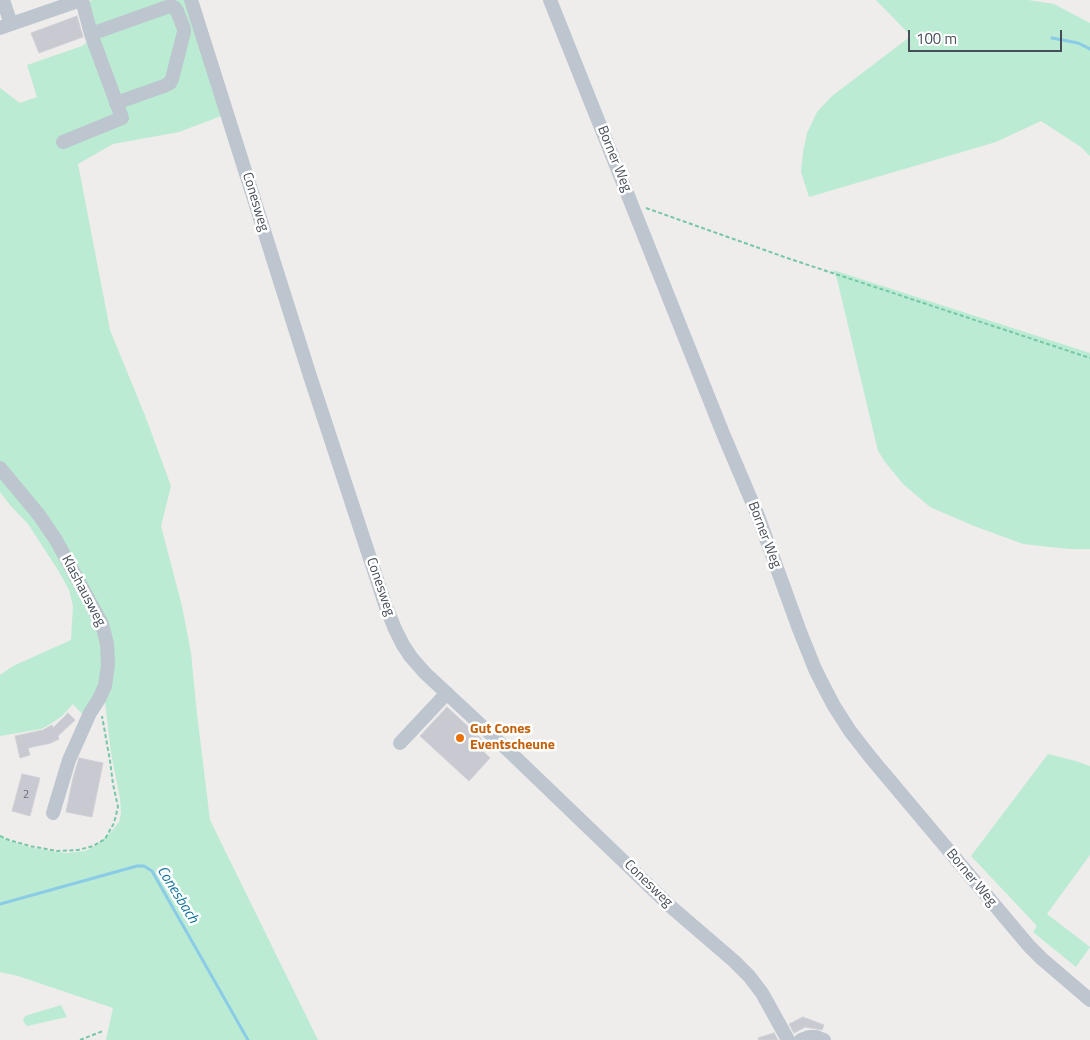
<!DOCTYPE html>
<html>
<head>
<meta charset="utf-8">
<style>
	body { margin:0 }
	#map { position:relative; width:1090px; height:1040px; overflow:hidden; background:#efecec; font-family:"Titillium Web",sans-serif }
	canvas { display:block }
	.scale { position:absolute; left:908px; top:30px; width:154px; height:22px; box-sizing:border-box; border:2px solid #454d58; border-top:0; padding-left:6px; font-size:15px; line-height:18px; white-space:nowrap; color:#454d58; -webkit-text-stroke:4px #fff; paint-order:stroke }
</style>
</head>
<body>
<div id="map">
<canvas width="1090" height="1040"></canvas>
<div class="scale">100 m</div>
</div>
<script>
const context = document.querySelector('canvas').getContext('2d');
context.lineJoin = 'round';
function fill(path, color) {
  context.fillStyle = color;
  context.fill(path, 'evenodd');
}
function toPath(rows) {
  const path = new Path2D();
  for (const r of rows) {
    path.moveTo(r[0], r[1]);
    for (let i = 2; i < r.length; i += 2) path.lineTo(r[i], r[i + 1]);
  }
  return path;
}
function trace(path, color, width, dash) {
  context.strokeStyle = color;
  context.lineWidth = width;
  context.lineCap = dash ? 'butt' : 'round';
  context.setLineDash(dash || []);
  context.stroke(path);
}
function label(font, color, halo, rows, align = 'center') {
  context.font = font + ' "Titillium Web",sans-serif';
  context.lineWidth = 5;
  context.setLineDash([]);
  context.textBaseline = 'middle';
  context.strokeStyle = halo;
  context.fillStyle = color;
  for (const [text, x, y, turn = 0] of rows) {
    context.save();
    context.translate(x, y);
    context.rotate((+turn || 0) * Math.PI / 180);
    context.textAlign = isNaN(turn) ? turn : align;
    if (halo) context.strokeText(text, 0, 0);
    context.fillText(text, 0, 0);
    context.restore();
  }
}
const green = toPath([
	[92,0,186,0,224,115,179,132,113,144,78,164,110,330,146,418,171,486,161,526,182,606,191,653,197,714,210,820,318,1040,106,1040,113,1008,18,976,0,972,0,836,9,841,29,847,56,852,68,853,85,851,97,845,111,832,119,822,121,813,120,799,111,753,104,693,103,624,0,466,0,88,20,103,37,97,27,65,82,46,91,39,85,4],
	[876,0,1028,0,1054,4,1090,23,1090,156,1081,147,1041,121,996,142,809,197,801,172,803,152,807,133,817,112,832,96,911,36],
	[833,270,1090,353,1090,549,1069,549,1023,544,974,526,930,507,903,484,885,462,878,451,837,279],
	[0,470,38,515,100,625,104,686,84,716,73,704,61,717,47,726,41,729,0,736,0,675,13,666,71,640,73,606,69,590,58,570,28,524,10,505,0,492],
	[1048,754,1076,761,1090,766,1090,855,1047,914,1090,947,1076,967,1033,932,1037,926,971,856],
	[61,1005,67,1017,27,1026,23,1021,25,1016]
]);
const stream = toPath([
	[1052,38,1078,43,1090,49],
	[0,904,137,866,144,866,152,871,248,1040]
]);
const building = toPath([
	[77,16,83,37,39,53,31,33,77,16],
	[447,707,488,745,483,751,490,758,469,781,420,736,447,707],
	[68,713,75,720,58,736,59,739,51,743,28,748,30,755,20,758,15,736,43,730,52,725,53,728,68,713],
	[79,758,103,763,92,817,66,812,73,778,79,758],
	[22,774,40,778,30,816,12,811,22,774],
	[803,1017,824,1025,822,1030,805,1027,794,1033,789,1024,803,1017],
	[774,1033,778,1040,759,1040,758,1038,774,1033]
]);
const path = toPath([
	[646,208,790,259,1090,358],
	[0,836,9,840,30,846,57,851,78,850,93,846,105,839,114,823,118,807,113,784,110,761,102,716],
	[80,1040,103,1031]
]);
const minor = toPath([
	[3,0,11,24],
	[82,0,91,34,170,6,174,7,177,11,184,29,184,32,172,79,170,83,164,86,116,103],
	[191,0,310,376,386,607,395,629,403,645,411,657,425,673,512,754,670,906,734,961,749,976,762,993,788,1040],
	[550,0,724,436,758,516,799,629,815,669,823,685,834,706,850,731,871,758,1029,946,1042,959,1090,1000],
	[0,28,81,0],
	[63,142,122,118,91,34],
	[0,468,39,515,56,540,102,624,107,644,108,665,105,686,99,699,90,713,69,760,53,813],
	[400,743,447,693],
	[801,1040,809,1037,816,1037,824,1040]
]);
const markers = [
	[460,738,5,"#e8710a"]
];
const numberNames = [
	["2",26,795]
];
const streetNames = [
	["Borner Weg",614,159,68],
	["Conesweg",255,202,73],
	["Borner Weg",764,535,69],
	["Conesweg",380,587,71],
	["Klashausweg",83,591,62],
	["Borner Weg",971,878,50],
	["Conesweg",648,884,44]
];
const foodNames = [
	["Gut Cones",470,730],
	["Eventscheune",470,746]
];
const waterNames = [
	["Conesbach",177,895,58]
];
fill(green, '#bbebd2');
trace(stream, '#8acbe7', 3);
fill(building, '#c9cad1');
trace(building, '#d0d1d7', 1);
trace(path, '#75c7a6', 2, [4, 2.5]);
trace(minor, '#bdc5ce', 14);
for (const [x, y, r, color] of markers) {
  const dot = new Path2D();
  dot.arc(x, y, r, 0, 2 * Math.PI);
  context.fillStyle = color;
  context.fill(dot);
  trace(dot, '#fff', 2);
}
label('11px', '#666c76', null, numberNames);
label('14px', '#454d58', '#fff', streetNames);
label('bold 14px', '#c56008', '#fff', foodNames, 'left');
label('italic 15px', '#12749e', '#fff', waterNames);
</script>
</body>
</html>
